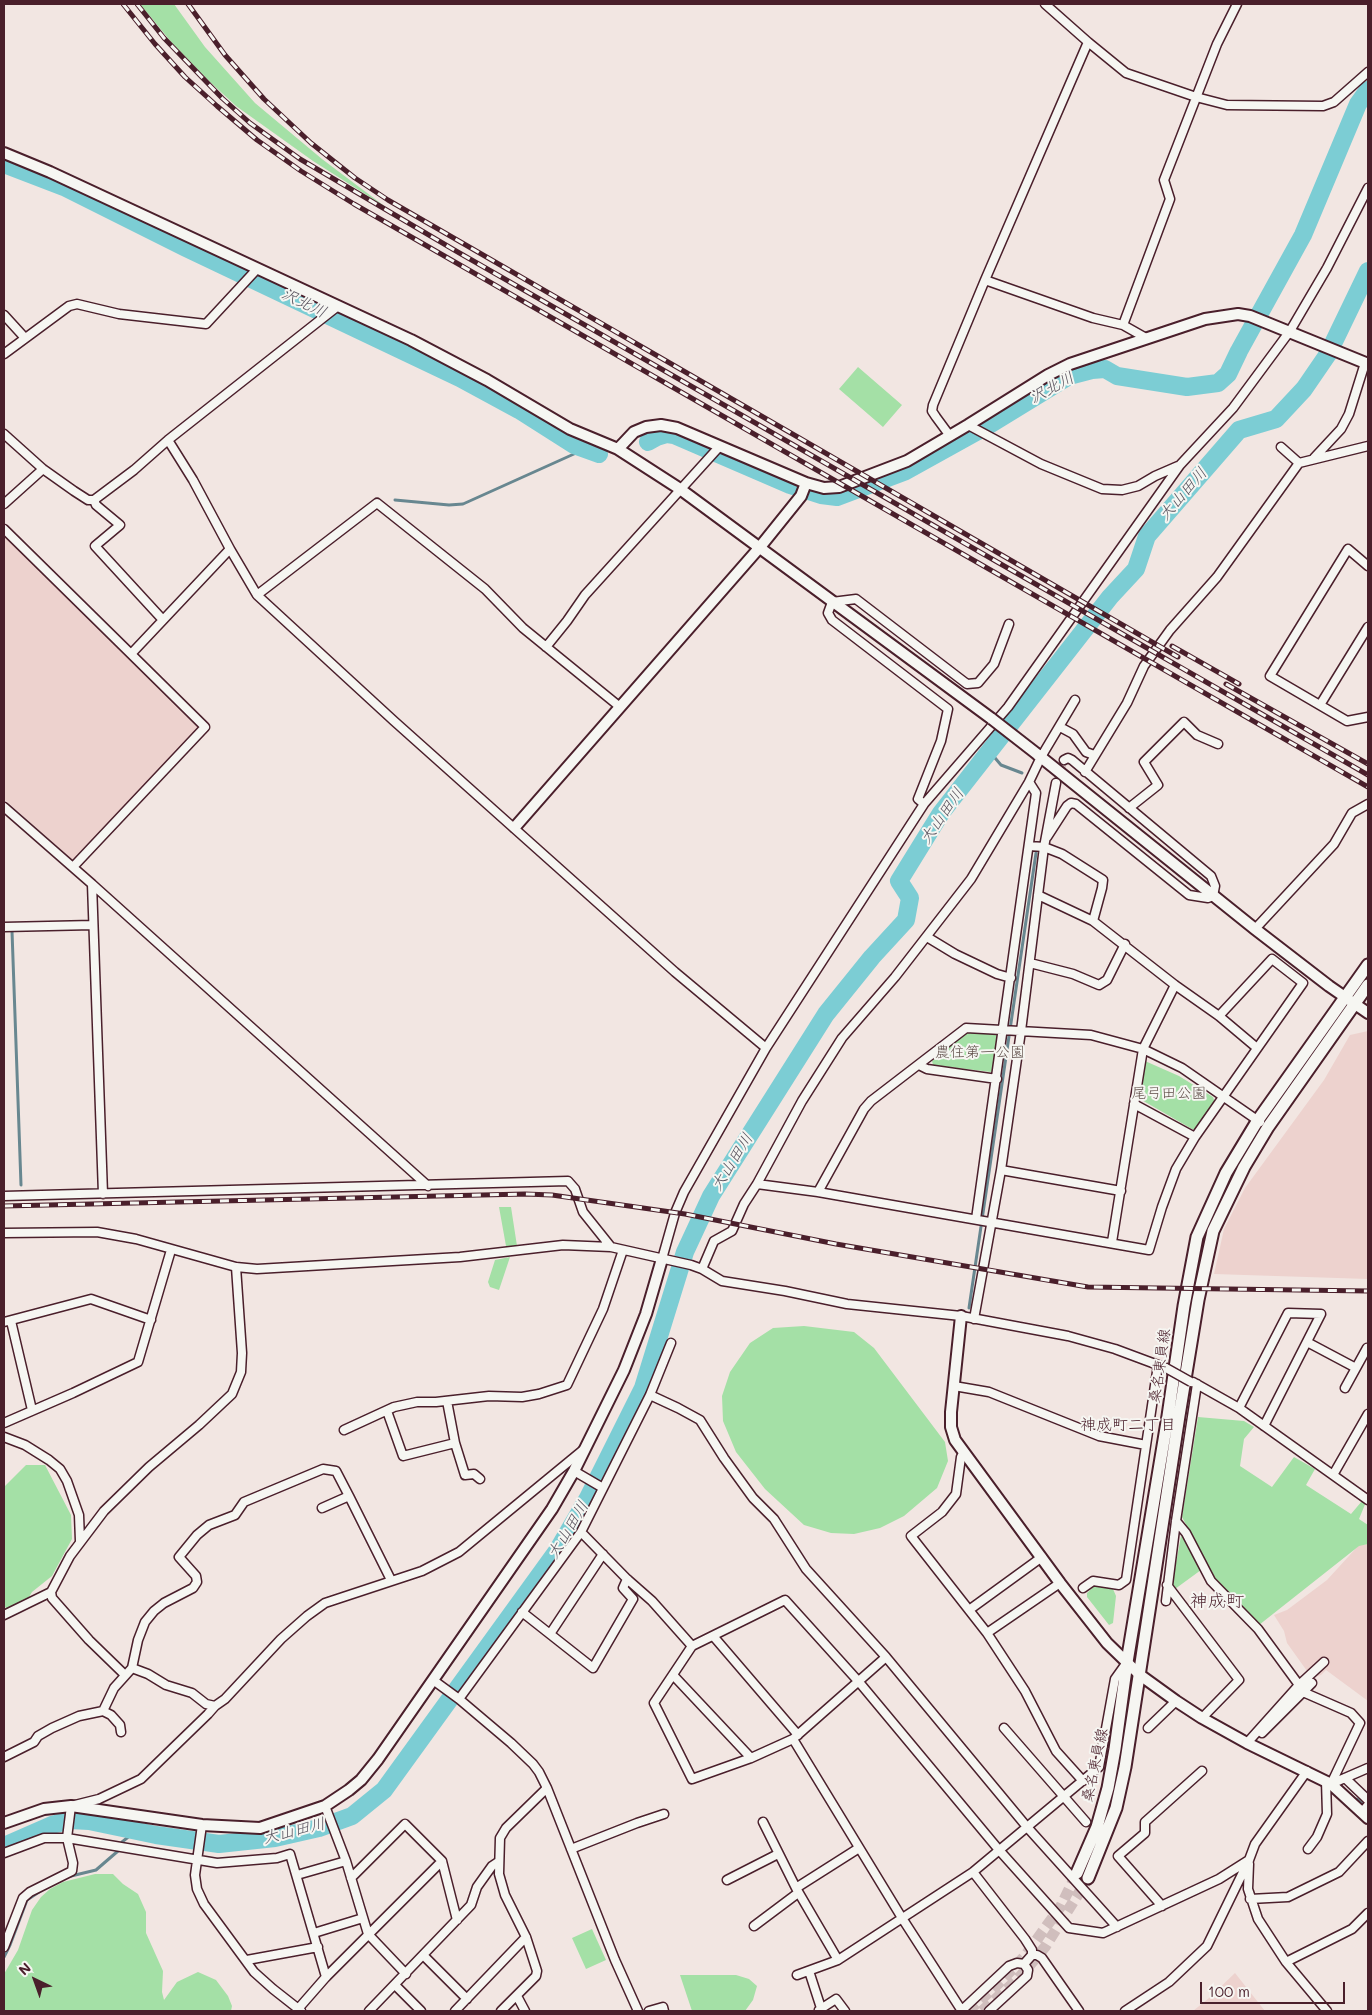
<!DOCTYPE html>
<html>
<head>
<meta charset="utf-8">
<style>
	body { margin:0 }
	#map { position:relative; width:1372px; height:2015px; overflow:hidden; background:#f2e6e2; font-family:Mali,sans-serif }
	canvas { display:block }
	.frame { position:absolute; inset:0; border:5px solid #4a1f2b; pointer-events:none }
	.north { position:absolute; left:10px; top:1955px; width:50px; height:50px; -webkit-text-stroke:4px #f6f6f2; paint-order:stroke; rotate:318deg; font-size:14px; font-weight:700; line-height:20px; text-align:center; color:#4a1f2b }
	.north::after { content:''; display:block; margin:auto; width:18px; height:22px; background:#4a1f2b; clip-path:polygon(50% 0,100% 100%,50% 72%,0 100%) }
	.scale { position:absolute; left:1200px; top:1982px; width:145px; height:22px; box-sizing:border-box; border:2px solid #4a1f2b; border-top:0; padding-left:6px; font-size:15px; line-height:18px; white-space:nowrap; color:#4a1f2b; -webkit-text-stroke:4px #f6f6f2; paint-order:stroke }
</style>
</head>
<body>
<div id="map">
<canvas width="1372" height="2015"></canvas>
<div class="frame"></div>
<div class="north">N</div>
<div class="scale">100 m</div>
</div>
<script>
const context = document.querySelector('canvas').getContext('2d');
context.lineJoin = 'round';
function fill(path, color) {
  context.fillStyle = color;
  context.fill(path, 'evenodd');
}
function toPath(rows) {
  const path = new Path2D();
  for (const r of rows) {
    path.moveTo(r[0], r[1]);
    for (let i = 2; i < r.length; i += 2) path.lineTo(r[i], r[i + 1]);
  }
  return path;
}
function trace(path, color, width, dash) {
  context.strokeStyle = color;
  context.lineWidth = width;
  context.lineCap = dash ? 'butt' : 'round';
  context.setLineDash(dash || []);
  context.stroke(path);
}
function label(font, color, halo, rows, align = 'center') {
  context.font = font + ' Mali,"Klee One",sans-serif';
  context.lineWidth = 4;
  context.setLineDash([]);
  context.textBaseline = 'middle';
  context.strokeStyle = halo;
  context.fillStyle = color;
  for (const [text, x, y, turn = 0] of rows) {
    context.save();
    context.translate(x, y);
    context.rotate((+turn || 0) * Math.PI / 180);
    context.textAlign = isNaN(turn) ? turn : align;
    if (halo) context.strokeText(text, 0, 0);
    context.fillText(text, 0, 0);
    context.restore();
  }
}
const built = toPath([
	[4,535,197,725,199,731,74,861,4,799],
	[1368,1031,1368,1279,1214,1274,1224,1229,1245,1188,1324,1080,1350,1035],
	[1368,1544,1368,1701,1326,1670,1321,1675,1312,1678,1287,1643,1284,1631,1274,1615,1287,1610,1327,1580,1359,1545],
	[1235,1973,1265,2011,1193,2011,1209,1998]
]);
const green = toPath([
	[140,4,174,4,205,47,255,103,322,159,387,208,313,161,236,106,209,81,172,43],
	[858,367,902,405,883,427,839,389],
	[965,1033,997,1033,1000,1039,997,1069,991,1072,933,1065,932,1061],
	[1145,1061,1179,1076,1213,1097,1215,1103,1196,1129,1192,1129,1140,1099],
	[499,1207,511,1207,517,1246,506,1246],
	[510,1257,499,1290,490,1287,488,1282,495,1260],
	[804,1326,854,1332,874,1348,945,1442,948,1461,937,1488,904,1516,880,1528,854,1534,831,1533,804,1525,765,1489,736,1452,723,1421,722,1396,730,1372,750,1343,773,1328],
	[1198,1417,1244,1421,1254,1427,1244,1439,1240,1466,1272,1487,1294,1457,1315,1469,1306,1485,1351,1514,1362,1501,1366,1502,1359,1519,1368,1525,1368,1544,1359,1546,1259,1625,1215,1578,1182,1517],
	[26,1465,45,1465,71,1515,72,1539,52,1576,32,1592,26,1602,10,1609,4,1607,4,1487],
	[1181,1536,1183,1537,1201,1570,1175,1589,1172,1585],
	[1094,1586,1113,1589,1116,1596,1113,1623,1109,1625,1087,1597,1087,1593],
	[95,1874,113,1874,123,1884,138,1894,146,1912,146,1933,163,1971,162,1992,164,2000,177,1982,198,1972,216,1980,228,1996,232,2006,231,2011,4,2011,4,1974,18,1950,32,1910,41,1897,50,1889,63,1882],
	[592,1929,606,1960,586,1969,572,1938],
	[680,1975,736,1975,749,1979,757,1986,753,2000,745,2011,692,2011]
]);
const stream = toPath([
	[395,500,449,505,463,504,585,449],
	[990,752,1001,765,1022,773],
	[12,931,21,1185],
	[969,1308,1036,853],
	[1357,1799,1366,1807],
	[67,1877,96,1870,118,1851,122,1842,137,1830],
	[4,1957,10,1945,27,1900,42,1890]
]);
const river = toPath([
	[4,164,64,187,186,248,460,378,519,410,574,445,599,454],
	[648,442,657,437,667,434,674,435,790,485,821,495,837,497,906,471,989,425,1069,376,1092,370,1105,369,1117,376,1187,387,1218,383,1228,374,1239,351,1303,235,1358,104,1368,90],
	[4,1846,52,1825,70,1820,89,1821,156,1835,219,1844,275,1838,319,1828,352,1816,384,1790,557,1551,588,1498,643,1388,685,1252,711,1196,826,1014,872,957,906,920,910,898,899,881,941,813,1110,597,1136,569,1147,536,1239,430,1276,419,1304,389,1328,354,1368,271]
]);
const minorTunnel = toPath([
	[1056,783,1064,760]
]);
const secondaryTunnel = toPath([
	[968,2011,998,1984,1025,1956,1061,1906,1077,1873],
	[982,2011,1018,1979,1045,1947,1087,1880]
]);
const minor = toPath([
	[1088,42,1126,73,1196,97,1227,105,1323,106,1334,102,1368,72],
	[985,280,1093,318,1123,325,1146,338],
	[4,315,25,338],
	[1123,325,1170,199,1164,180,1217,44,1237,4],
	[4,354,69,306,77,304,119,314,206,324,257,269],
	[968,425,1041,464,1102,489,1122,490,1138,486,1155,476,1178,466],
	[4,434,43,469,74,491,88,500,94,500,134,470,168,440,338,306],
	[950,436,936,417,932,411,933,405,985,280,1088,42,1045,4],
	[168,440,193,480,230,549],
	[1314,458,1341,429,1349,414,1365,363],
	[1299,463,1368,446],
	[94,500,96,505,120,525,95,546,163,620],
	[4,504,43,469],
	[4,529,131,654],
	[1368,566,1348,549,1270,676,1347,721,1368,717],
	[257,595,394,721,675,972,766,1048],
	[546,647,567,621,585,595,719,447],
	[1320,705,1368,627],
	[1060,727,1073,734,1086,752,1094,755],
	[1085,772,1127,703,1144,666,1170,630,1217,577,1299,463,1281,447],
	[924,804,918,799,941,741,948,709,832,620,828,613,832,602,856,599,967,684,978,683,994,664,1009,624],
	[4,807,92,884,103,1194],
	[1129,808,1158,785,1144,762,1184,722,1197,735,1218,744],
	[1047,837,1067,806,1071,803,1076,804,1189,895,1208,898,1213,896,1215,886,1211,876,1072,760,1068,758,1064,760],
	[1029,846,1044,847,1062,854,1103,880,1102,888,1093,921],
	[73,867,205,727,131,654,230,549,257,595,377,503,485,589,523,628,620,707],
	[92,884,428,1186],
	[1038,895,1093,921,1175,985,1219,1016,1257,1048],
	[4,927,93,925],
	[1255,929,1334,844,1352,813,1368,804],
	[927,937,955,954,997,974,1011,978],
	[1030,963,1073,974,1099,985,1107,980,1125,944],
	[919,1065,927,1069,997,1079],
	[1134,1104,1195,1137],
	[1001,1170,1121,1191],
	[757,1184,818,1192,1149,1250,1162,1207,1176,1169,1195,1137,1303,983,1272,959,1219,1016],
	[818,1192,864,1109,871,1101,966,1028,1091,1035,1143,1049,1182,1068,1260,1122],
	[4,1196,568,1181,575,1189,583,1212,611,1247],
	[976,1219,1036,793,1029,782],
	[4,1233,97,1232,136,1239,236,1267,257,1269,460,1257,563,1245,611,1247,691,1265,702,1269,722,1281,785,1291,847,1304,961,1316,1068,1336,1115,1349,1166,1368],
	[1112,1242,1143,1049,1175,985],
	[662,1259,675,1213,684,1192,766,1048,924,804,1008,707,1180,465,1233,408,1290,331,1327,268,1368,188],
	[702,1269,714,1241,732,1231,744,1204,757,1184,802,1101,842,1038,895,977,971,879,1029,782,1041,757,1075,700],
	[974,1319,1001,1170,1021,1031,1044,847,1056,783],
	[11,1321,32,1410],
	[4,1322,91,1299,151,1320],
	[1307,1342,1356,1368],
	[1193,1382,1239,1408,1368,1500],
	[954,1386,989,1392,1099,1436,1146,1445],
	[1345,1388,1367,1348],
	[650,1395,678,1408,700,1420,724,1458,753,1498,774,1519,806,1569,886,1657,1027,1827,1117,1927],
	[447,1401,455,1443,465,1475,474,1474,480,1479],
	[1239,1408,1288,1313,1321,1314,1264,1426],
	[387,1411,403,1456,455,1443],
	[4,1423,73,1393,138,1362,171,1250],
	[344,1430,394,1407,417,1402,436,1402,489,1396,522,1397,539,1394,567,1385,603,1309,623,1250],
	[4,1437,25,1445,49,1460,60,1469,67,1481,79,1515,80,1541],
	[964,1452,961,1457,956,1494,942,1512,911,1536,987,1633,1025,1691,1056,1751,1083,1781],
	[574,1471,603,1488],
	[1333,1475,1368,1414],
	[322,1508,349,1496,391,1580],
	[1176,1521,1186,1533,1211,1581,1258,1629,1299,1685],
	[581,1532,627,1579,652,1601,692,1646,785,1600,859,1682,999,1850,1069,1928,1103,1933,1219,1879,1249,1860],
	[1167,1585,1239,1680,1202,1718],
	[1083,1588,1093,1581,1119,1585,1126,1580,1158,1365],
	[1166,1601,1176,1521,1197,1384],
	[969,1610,1042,1557],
	[522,1612,593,1668,633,1599,623,1588,627,1579],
	[4,1615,51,1592],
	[987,1633,1060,1583],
	[550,1634,603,1554],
	[714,1637,798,1735],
	[692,1646,654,1703,692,1779,751,1758,793,1739,886,1657],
	[132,1668,148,1674,166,1685,192,1693,206,1704,215,1706,225,1699,281,1639,307,1616,325,1603,422,1571,459,1552,583,1450],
	[124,1674,89,1640,52,1598,51,1592,70,1556,104,1511,149,1467,199,1425,232,1394,241,1372,242,1353,236,1267],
	[673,1675,751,1758],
	[433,1680,459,1699,581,1532,650,1395,671,1343],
	[1303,1692,1351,1713,1360,1723,1331,1784,1368,1768],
	[459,1699,511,1743,533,1764,539,1772,547,1788,615,1960,638,2011],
	[103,1711,114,1688,132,1668,138,1640,145,1622,154,1611,164,1603,193,1588,197,1582,196,1576,179,1557,197,1535,209,1525,235,1515,244,1502,323,1469,336,1471,349,1496],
	[1004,1728,1086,1822],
	[1148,1728,1176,1701],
	[1262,1733,1312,1683],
	[793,1739,902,1918,962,2011],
	[1247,1743,1299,1685,1324,1662],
	[4,1757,34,1742,38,1736,52,1728,79,1716,103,1711,111,1715,120,1725,121,1732],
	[1345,1778,1368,1800],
	[325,1806,346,1861,368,1934,406,1974],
	[1362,1812,1368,1805],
	[763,1822,796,1888],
	[202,1825,195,1875,197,1889,204,1904,254,1972,273,1989,301,2011],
	[859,1848,796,1888,838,1960,973,1872,1099,1767,1115,1679,1125,1665],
	[571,1849,637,1823,664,1814],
	[1308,1849,1317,1837,1327,1814,1326,1781],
	[4,1853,44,1838,67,1838,217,1863,277,1858,290,1854,326,1977],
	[1249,1864,1248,1889,1258,1919,1286,1962,1327,2011],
	[973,1872,1025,1939,1032,1950,1032,1955],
	[297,1875,346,1861],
	[351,1878,405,1824,442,1861,457,1920],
	[727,1880,778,1854],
	[1250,1899,1288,1897,1339,1872,1368,1841],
	[1162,1906,1118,1856,1145,1833,1145,1822,1202,1771],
	[754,1926,798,1893],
	[314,1933,363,1918],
	[4,1947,23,1898,30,1892,72,1871,73,1863,67,1838,71,1806,99,1799,141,1779,208,1714,215,1706],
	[423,1955,467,1999],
	[247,1960,318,1947],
	[1286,1962,1352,1929,1368,1913],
	[1024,1964,1032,1955,1037,1955,1042,1958,1079,2011],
	[809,1971,821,2008],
	[797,1975,838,1960],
	[395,1985,421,2011],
	[517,1996,525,2011],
	[298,2009,326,1977,442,1861],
	[819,2010,836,1999,845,2011],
	[369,2011,471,1905,477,1887,492,1866,498,1862],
	[455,2011,526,1937],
	[501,2011,536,1976,537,1971,526,1937,505,1895,499,1874,500,1838,506,1828,547,1788],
	[649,2011,663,2007,664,2011],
	[961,2011,1009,1966,1017,1963,1024,1964,1028,1970,1027,1976,989,2011],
	[1125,2011,1169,1982,1207,1946,1249,1860,1255,1844,1307,1771]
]);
const tertiary = toPath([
	[4,153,50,172,411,340,487,380,570,429,618,449,680,489,992,719],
	[618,449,634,432,646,427,661,425,677,428,806,483],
	[1037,754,1255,929,1329,986,1368,1013],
	[515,827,760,547,801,496,806,483,824,488,839,487,907,461,968,425,1048,375,1070,364,1205,319,1238,314,1250,316,1368,364],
	[961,1316,951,1412,951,1427,955,1440,1060,1583,1107,1643,1140,1675,1176,1701,1202,1718,1247,1743,1331,1784,1368,1818],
	[4,1823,44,1809,71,1806,202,1825,260,1828,325,1806,349,1790,361,1780,378,1759,552,1509,574,1471,624,1370,646,1314,662,1259]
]);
const secondary = toPath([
	[1077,1873,1097,1827,1108,1788,1115,1749,1127,1662,1168,1416,1184,1306,1197,1237,1226,1173,1258,1120,1368,965],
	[1088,1878,1116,1808,1125,1767,1179,1416,1198,1300,1213,1231,1244,1167,1268,1127,1368,985]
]);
const rail = toPath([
	[123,4,155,44,185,77,217,106,257,140,301,171,354,204,1368,787],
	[137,4,164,38,222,98,250,123,300,159,456,251,1368,775],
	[188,4,225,55,264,99,311,143,355,178,388,200,1178,657],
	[1172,646,1239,684],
	[1226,684,1368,764],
	[4,1206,525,1194,552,1195,685,1214,836,1244,1088,1287,1368,1291]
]);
const minorBridge = toPath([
	[1166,1368,1191,1382]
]);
const tertiaryBridge = toPath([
	[992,719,1037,754]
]);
const parkNames = [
	["農住第一公園",980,1052],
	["尾弓田公園",1169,1093]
];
const streetNames = [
	["桑名東員線",1160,1366,-82],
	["桑名東員線",1095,1765,-78]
];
const waterNames = [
	["沢北川",304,303,26],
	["沢北川",1052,388,-28],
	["大山田川",1183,494,-49],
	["大山田川",942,816,-55],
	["大山田川",732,1162,-58],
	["大山田川",568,1530,-59],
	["大山田川",294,1831,-14]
];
const neighbourhoodNames = [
	["神成町二丁目",1128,1425]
];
const quarterNames = [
	["神成町",1217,1601]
];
fill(built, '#edd2ce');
fill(green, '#a4e0a6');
trace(stream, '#688790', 3);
trace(river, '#7ccdd4', 18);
trace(minorTunnel, '#d0bebd', 8, [8, 4]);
trace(secondaryTunnel, '#d0bebd', 11, [11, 5.5]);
trace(minor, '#4a1f2b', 11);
trace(tertiary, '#4a1f2b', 14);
trace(secondary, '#4a1f2b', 15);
trace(minor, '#f6f6f2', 8);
trace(tertiary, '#f6f6f2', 10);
trace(secondary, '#f6f6f2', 11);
trace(rail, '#4a1f2b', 5);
trace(rail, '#f6f6f2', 3, [9]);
trace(minorBridge, '#4a1f2b', 11, []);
trace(tertiaryBridge, '#4a1f2b', 14, []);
trace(minorBridge, '#f6f6f2', 8);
trace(tertiaryBridge, '#f6f6f2', 10);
label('15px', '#604f4a', '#f6f6f2', parkNames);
label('15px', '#4a1f2b', '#f6f6f2', streetNames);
label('italic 16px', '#59535e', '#f6f6f2', waterNames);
label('16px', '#4a1f2b', '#f6f6f2', neighbourhoodNames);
label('18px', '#4a1f2b', '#f6f6f2', quarterNames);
</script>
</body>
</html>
